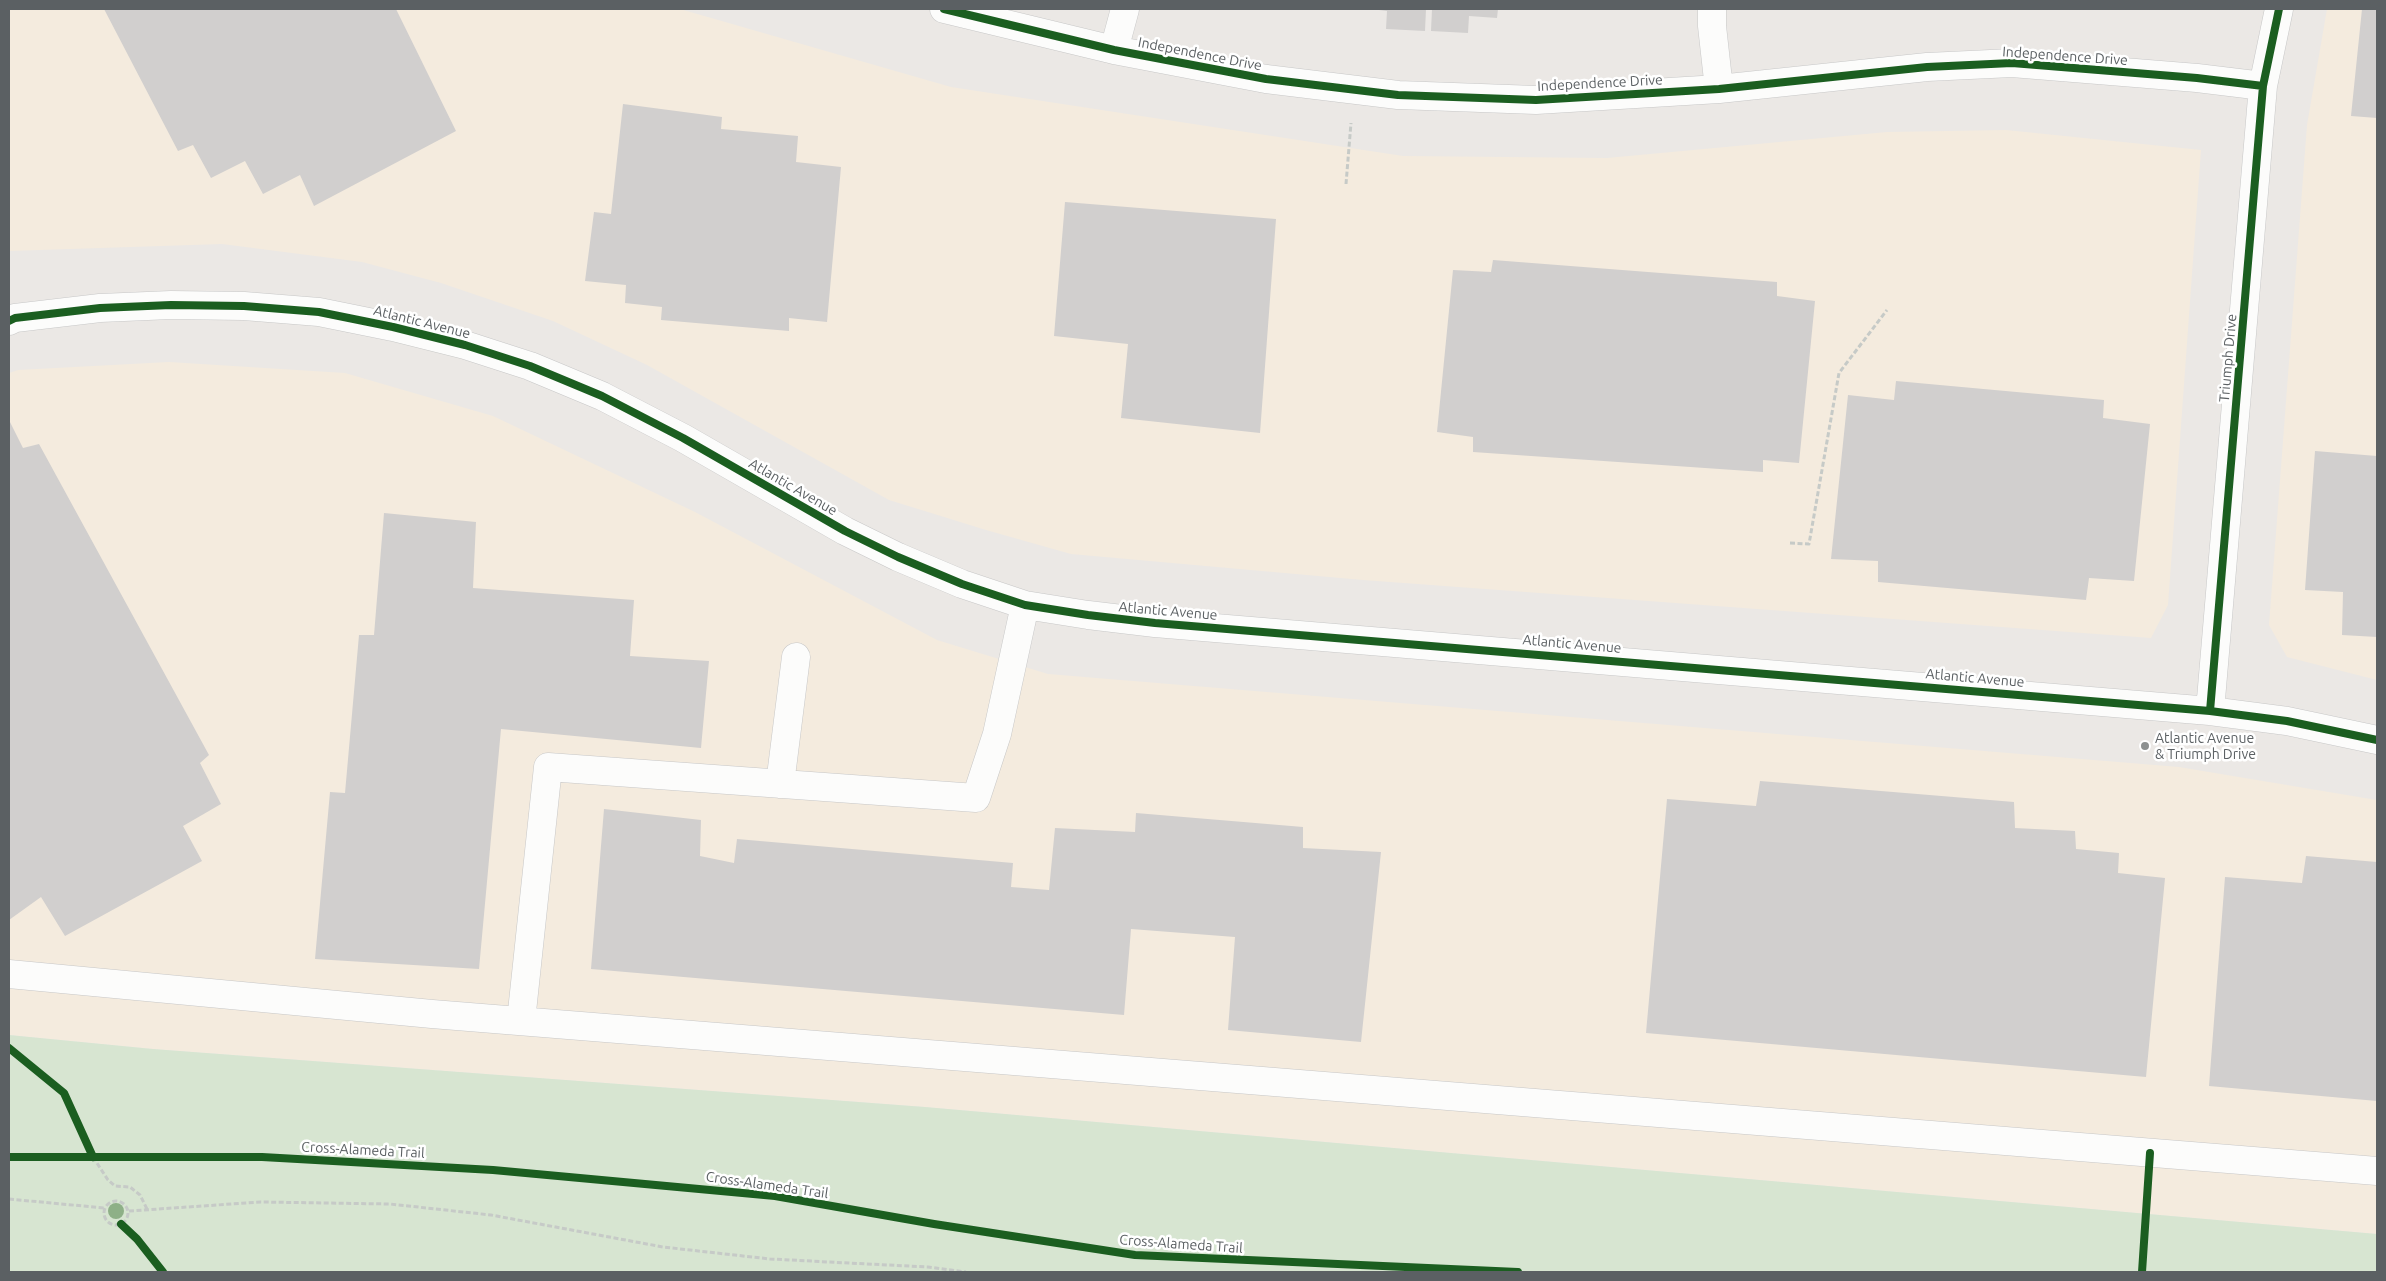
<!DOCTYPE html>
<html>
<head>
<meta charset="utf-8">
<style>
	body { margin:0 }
	#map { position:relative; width:2386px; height:1281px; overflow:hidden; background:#ebe8e5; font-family:Ubuntu,sans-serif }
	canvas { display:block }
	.frame { position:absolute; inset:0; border:10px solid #5b6063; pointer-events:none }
</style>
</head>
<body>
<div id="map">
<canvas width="2386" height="1281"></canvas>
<div class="frame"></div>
</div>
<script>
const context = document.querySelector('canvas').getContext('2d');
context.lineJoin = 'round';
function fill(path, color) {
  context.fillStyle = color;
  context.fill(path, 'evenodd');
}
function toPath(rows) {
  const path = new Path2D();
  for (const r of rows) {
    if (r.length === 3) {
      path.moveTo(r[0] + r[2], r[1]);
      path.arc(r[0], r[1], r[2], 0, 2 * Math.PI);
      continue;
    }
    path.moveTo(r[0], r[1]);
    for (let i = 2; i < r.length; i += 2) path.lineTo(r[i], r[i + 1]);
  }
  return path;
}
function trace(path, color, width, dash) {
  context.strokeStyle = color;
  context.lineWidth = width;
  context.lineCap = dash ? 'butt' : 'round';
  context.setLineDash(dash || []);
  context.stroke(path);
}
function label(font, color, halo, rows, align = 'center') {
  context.font = font + ' Ubuntu,sans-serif';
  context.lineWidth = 5;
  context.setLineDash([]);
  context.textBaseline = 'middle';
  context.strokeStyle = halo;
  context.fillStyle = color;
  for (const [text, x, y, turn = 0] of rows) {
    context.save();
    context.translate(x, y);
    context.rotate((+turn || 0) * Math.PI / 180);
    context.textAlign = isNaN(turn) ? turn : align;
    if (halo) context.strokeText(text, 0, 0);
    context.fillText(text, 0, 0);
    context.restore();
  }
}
const commercial = toPath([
	[9,9,680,9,951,87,1403,156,1607,158,1887,132,2006,130,2201,150,2168,605,2151,638,1363,580,1071,554,986,530,889,500,647,365,553,321,441,283,362,262,222,244,9,251],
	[2327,9,2377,9,2377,680,2287,657,2269,625,2307,125],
	[169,362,345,373,493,416,695,512,937,640,1048,674,2179,767,2377,800,2377,1234,925,1107,153,1049,9,1035,9,373,18,370]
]);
const green = toPath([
	[9,1035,153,1049,925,1107,2377,1234,2377,1272,9,1272]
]);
const building = toPath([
	[104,9,396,9,456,131,314,206,300,175,263,194,245,161,211,178,193,145,178,151],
	[1371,9,1426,9,1425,31,1386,29,1387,11],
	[1432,9,1498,9,1497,18,1469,16,1468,33,1431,31],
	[2362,9,2377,9,2377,118,2351,116],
	[623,104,722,117,721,129,798,136,796,162,841,167,827,322,789,318,789,331,661,320,662,307,625,303,626,285,585,281,594,212,611,214],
	[1065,202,1276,219,1260,433,1121,418,1128,344,1054,336],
	[1493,260,1777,282,1777,296,1815,301,1799,463,1763,460,1763,472,1473,452,1473,437,1437,432,1453,270,1491,272],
	[1896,381,2104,400,2103,418,2150,424,2134,581,2089,578,2086,600,1878,582,1878,561,1831,559,1848,395,1894,400],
	[9,420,23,448,39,444,209,755,200,763,221,804,183,826,202,861,65,936,41,897,9,920],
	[2315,451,2377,456,2377,637,2342,635,2343,592,2305,590],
	[384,513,476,522,473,588,634,600,630,656,709,661,701,748,501,729,479,969,315,959,330,792,345,793,359,635,374,635],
	[1760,781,2014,802,2015,828,2075,831,2076,849,2119,853,2118,873,2165,878,2146,1077,1646,1033,1667,799,1756,806],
	[604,809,701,820,700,856,734,863,737,839,1013,863,1011,887,1049,890,1055,828,1135,832,1136,813,1303,827,1303,848,1381,852,1361,1042,1228,1030,1235,937,1131,929,1124,1015,591,969],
	[2306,856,2377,862,2377,1101,2209,1086,2225,877,2302,883]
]);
const path = toPath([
	[1346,184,1351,123],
	[1790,543,1809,544,1839,373,1887,310],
	[93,1157,108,1180,115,1186,130,1187,140,1195,147,1209],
	[9,1199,104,1208],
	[116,1213,12],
	[129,1211,261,1202,390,1204,491,1215,663,1247,770,1259,928,1267,966,1272]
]);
const minor = toPath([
	[944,9,1114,50,1266,79,1398,95,1536,100,1719,89,1927,67,2012,63,2197,78,2263,86],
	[1712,9,1712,26,1719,89],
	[1114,50,1125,9],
	[9,321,15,318,100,308,171,305,244,306,319,312,393,327,465,345,530,366,602,396,683,438,845,531,898,557,962,584,1025,605,1088,615,1155,623,2210,711,2287,721,2377,740],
	[2210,711,2263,86,2279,9],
	[780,784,796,657],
	[9,974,432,1014,2377,1171],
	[521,1021,548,767,976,798,997,734,1025,605]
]);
const cycleway = toPath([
	[944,9,1114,50,1266,79,1398,95,1536,100,1719,89,1927,67,2012,63,2197,78,2263,86],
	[9,321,15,318,100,308,171,305,244,306,319,312,393,327,465,345,530,366,602,396,683,438,845,531,898,557,962,584,1025,605,1088,615,1155,623,2210,711,2287,721,2377,740],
	[2210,711,2263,86,2279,9],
	[9,1048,64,1093,93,1157],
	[9,1157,262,1157,493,1170,775,1196,934,1224,1135,1255,1518,1272],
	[121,1224,137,1239,163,1272],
	[2142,1272,2150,1153]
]);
const trees = [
	[116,1211]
];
const markers = [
	[2145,746,5,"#8d9090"]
];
const streetNames = [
	["Independence Drive",1200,54,11],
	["Independence Drive",2065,56,4],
	["Independence Drive",1600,83,-3],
	["Atlantic Avenue",422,322,14],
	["Triumph Drive",2228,358,-85],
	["Atlantic Avenue",793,487,30],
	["Atlantic Avenue",1168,611,5],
	["Atlantic Avenue",1572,644,5],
	["Atlantic Avenue",1975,678,5],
	["Cross-Alameda Trail",363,1150,3],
	["Cross-Alameda Trail",767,1185,8],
	["Cross-Alameda Trail",1181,1244,4]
];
const poiNames = [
	["Atlantic Avenue",2155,738],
	["& Triumph Drive",2155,754]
];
fill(commercial, '#f4ebde');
fill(green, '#d7e5d1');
fill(building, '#d1cfce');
trace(minor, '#c7c7c7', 29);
trace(path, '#c6cac7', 3, [5, 2.5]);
trace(minor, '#fcfcfb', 28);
trace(cycleway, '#1b5e20', 8);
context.fillStyle = '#8eb087';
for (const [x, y] of trees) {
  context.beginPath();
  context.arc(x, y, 8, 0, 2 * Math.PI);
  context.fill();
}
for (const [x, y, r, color] of markers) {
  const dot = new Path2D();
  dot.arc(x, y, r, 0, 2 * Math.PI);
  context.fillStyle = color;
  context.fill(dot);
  trace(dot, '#fff', 2);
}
label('14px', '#5b6063', '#fff', streetNames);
label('14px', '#5b6063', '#fff', poiNames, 'left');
</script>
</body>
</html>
